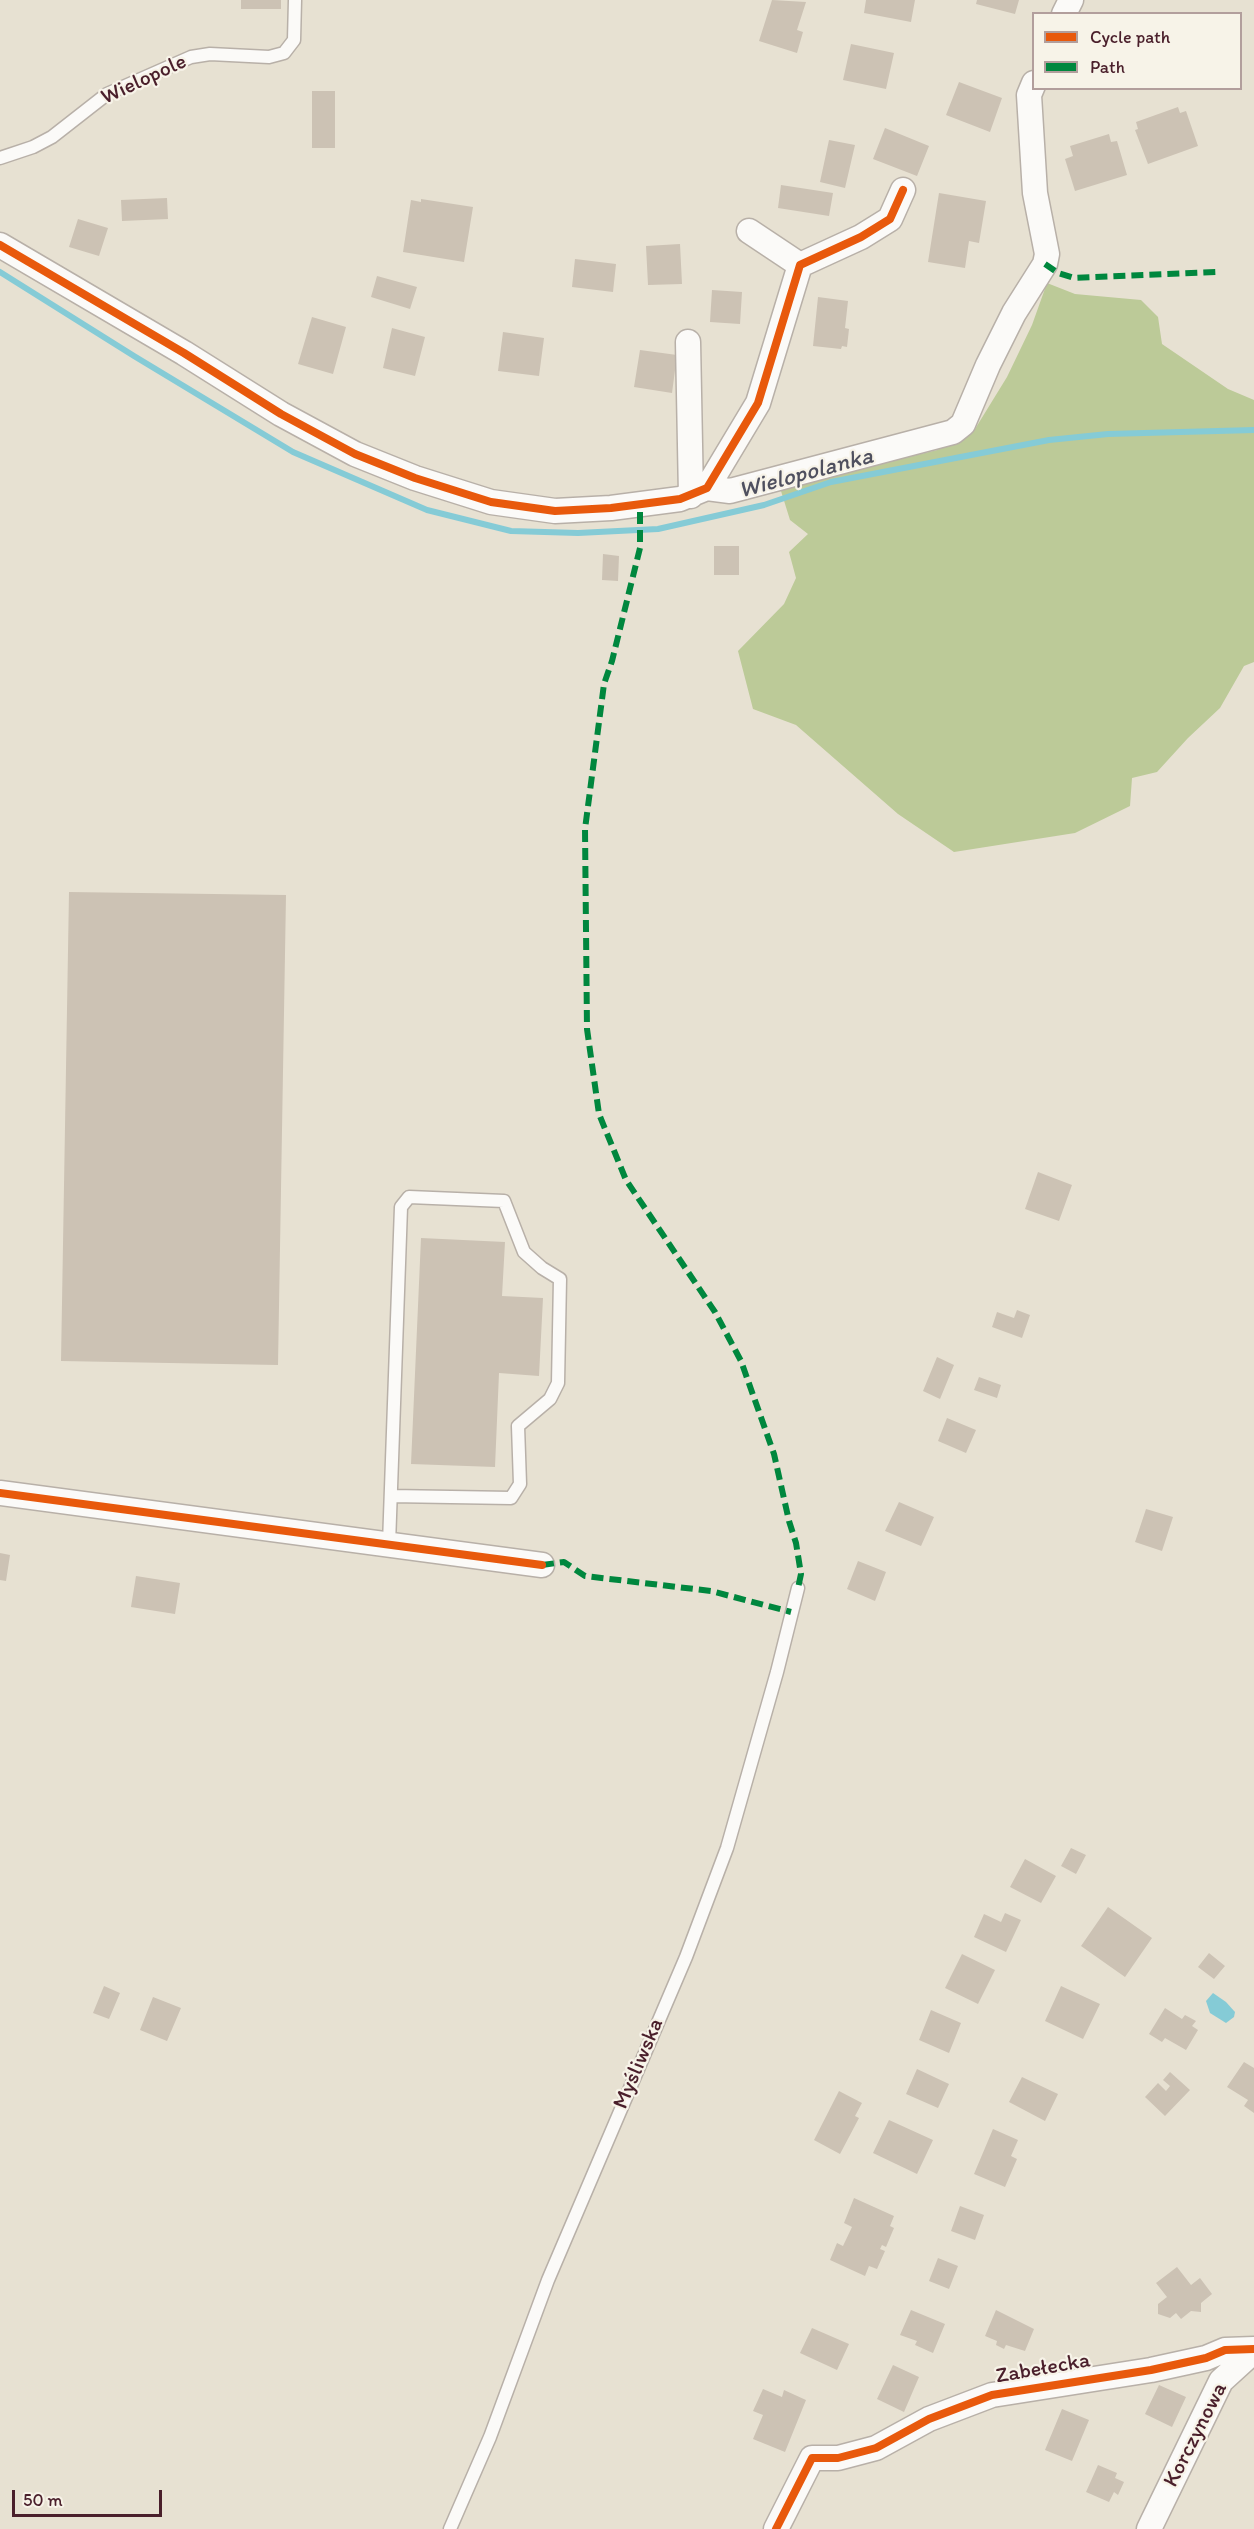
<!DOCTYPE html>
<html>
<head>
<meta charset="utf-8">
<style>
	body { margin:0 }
	#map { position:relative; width:1254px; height:2529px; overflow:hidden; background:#e7e1d2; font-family:Itim,sans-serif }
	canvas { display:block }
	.legend { position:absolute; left:1032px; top:12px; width:210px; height:78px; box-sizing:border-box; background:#f7f3e8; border:2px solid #b29e9c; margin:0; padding:8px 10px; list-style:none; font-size:18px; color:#4a1f2b }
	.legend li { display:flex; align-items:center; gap:12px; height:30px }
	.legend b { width:30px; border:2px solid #b29e9c }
	.scale { position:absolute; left:12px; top:2490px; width:150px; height:27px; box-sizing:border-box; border:3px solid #4a1f2b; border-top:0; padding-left:8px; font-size:18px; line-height:21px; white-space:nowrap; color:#4a1f2b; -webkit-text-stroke:4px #f7f3e8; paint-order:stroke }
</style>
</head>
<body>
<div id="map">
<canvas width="1254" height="2529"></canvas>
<ul class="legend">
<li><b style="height:8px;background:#e8590c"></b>Cycle path</li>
<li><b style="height:8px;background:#00873e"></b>Path</li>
</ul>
<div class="scale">50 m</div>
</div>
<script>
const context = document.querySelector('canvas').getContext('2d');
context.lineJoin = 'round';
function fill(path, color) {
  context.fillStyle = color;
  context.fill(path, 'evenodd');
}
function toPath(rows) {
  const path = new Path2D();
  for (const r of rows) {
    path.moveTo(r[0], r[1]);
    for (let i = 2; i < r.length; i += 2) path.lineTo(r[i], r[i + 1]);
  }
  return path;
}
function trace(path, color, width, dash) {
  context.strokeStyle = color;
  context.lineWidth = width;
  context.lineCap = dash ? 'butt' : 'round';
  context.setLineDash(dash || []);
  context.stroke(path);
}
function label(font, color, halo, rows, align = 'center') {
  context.font = font + ' Itim,sans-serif';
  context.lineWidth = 4.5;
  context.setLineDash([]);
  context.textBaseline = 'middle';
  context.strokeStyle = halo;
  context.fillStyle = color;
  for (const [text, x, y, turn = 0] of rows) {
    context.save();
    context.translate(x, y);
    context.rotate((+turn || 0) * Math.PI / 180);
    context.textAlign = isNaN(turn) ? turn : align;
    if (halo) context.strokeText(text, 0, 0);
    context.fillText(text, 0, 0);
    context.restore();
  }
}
const forest = toPath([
	[1047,283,1075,294,1141,300,1158,317,1162,344,1228,389,1254,400,1254,662,1244,666,1220,708,1188,738,1157,772,1132,778,1130,806,1075,833,954,852,898,814,796,725,753,709,738,651,784,604,796,578,789,552,808,534,790,520,781,491,810,481,937,450,975,429,1007,377,1032,325]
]);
const water = toPath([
	[1213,1993,1226,2002,1235,2012,1234,2017,1226,2023,1210,2013,1206,2001]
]);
const stream = toPath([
	[0,272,134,356,293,452,427,510,511,531,578,533,658,529,764,505,831,482,1049,440,1108,434,1254,430]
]);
const building = toPath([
	[241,0,281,0,281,9,241,9],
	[772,0,806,2,797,30,803,32,797,53,759,41],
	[866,0,915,0,911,22,864,13],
	[977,0,1019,0,1015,14,976,4],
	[851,44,894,53,886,89,843,80],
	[959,82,1002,98,990,132,946,115],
	[312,91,335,91,335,148,312,148],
	[1178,107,1180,113,1186,111,1198,146,1148,164,1135,130,1138,129,1136,122],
	[885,128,929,146,917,176,873,159],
	[1109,134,1111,142,1117,141,1127,175,1075,191,1065,159,1073,156,1070,146],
	[829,140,855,145,845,188,820,182],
	[781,185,833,193,829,216,778,208],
	[939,193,986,201,979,243,969,241,965,268,928,262],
	[167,198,168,219,122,221,121,200],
	[421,199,473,207,464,262,403,252,411,200,421,202],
	[78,219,108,228,99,256,69,247],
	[680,244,682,284,648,285,646,246],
	[575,259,616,264,613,292,572,287],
	[377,276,417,287,410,309,371,297],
	[712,290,742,292,740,324,710,322],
	[818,297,848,301,845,328,849,329,847,347,842,346,841,349,813,346],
	[312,317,346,327,333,374,298,364],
	[392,328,425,337,415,376,383,368],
	[503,332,544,338,539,376,498,371],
	[640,350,677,355,672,393,634,387],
	[714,546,739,546,739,575,714,575],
	[603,554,619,556,618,581,602,580],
	[69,892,286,895,278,1365,61,1361],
	[1038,1172,1072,1185,1059,1221,1025,1209],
	[421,1238,505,1242,502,1296,543,1298,539,1376,499,1373,495,1467,411,1464],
	[1017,1310,1030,1315,1022,1338,992,1327,997,1312,1014,1318],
	[937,1357,954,1365,940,1399,923,1391],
	[979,1377,1001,1385,997,1398,974,1390],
	[947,1418,976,1430,966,1453,938,1441],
	[899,1502,934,1517,921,1546,885,1531],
	[1146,1509,1173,1517,1162,1551,1135,1542],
	[0,1553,10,1555,6,1581,0,1580],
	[858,1561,886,1572,875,1601,847,1589],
	[136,1576,180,1583,175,1614,131,1607],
	[1071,1848,1086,1855,1076,1874,1061,1866],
	[1025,1859,1056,1876,1041,1903,1010,1887],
	[1108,1907,1152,1938,1125,1977,1081,1946],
	[1005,1913,1021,1920,1006,1952,974,1937,984,1914,1001,1922],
	[1209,1953,1225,1966,1214,1979,1198,1967],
	[962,1954,995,1970,978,2004,945,1988],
	[104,1986,120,1993,109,2019,93,2013],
	[1061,1986,1100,2004,1083,2039,1045,2021],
	[153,1997,181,2008,167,2041,140,2030],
	[1165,2008,1182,2019,1185,2015,1196,2021,1192,2026,1198,2030,1186,2050,1165,2038,1162,2042,1149,2034],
	[931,2010,961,2023,949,2053,919,2040],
	[1244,2062,1254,2068,1254,2113,1244,2106,1248,2100,1227,2087],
	[917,2069,949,2084,938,2108,906,2094],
	[1170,2072,1190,2090,1165,2116,1145,2097,1158,2083,1166,2091,1170,2086,1163,2080],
	[1022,2077,1058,2094,1045,2121,1009,2102],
	[839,2091,862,2103,855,2116,859,2118,840,2154,814,2140],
	[889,2120,933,2140,917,2174,873,2153],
	[993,2129,1018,2140,1011,2156,1017,2159,1005,2187,974,2174],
	[854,2198,894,2216,890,2226,894,2228,886,2247,882,2245,880,2249,885,2251,877,2269,869,2266,865,2276,830,2260,837,2243,843,2246,852,2227,844,2223],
	[960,2206,984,2215,975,2240,951,2231],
	[938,2258,958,2266,949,2289,929,2281],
	[1177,2267,1191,2285,1200,2278,1212,2294,1201,2303,1201,2312,1191,2311,1181,2319,1176,2313,1170,2318,1158,2314,1158,2304,1167,2297,1156,2283],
	[911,2310,945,2324,933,2353,915,2345,917,2341,900,2335],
	[996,2310,1034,2329,1025,2351,1006,2345,1004,2349,996,2345,997,2341,985,2336],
	[812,2328,849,2344,837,2370,800,2353],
	[893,2365,919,2377,904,2412,877,2399],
	[1159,2385,1186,2397,1172,2427,1145,2414],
	[763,2389,782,2397,784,2390,806,2400,785,2452,753,2439,763,2415,753,2411],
	[1062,2409,1089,2420,1072,2461,1045,2450],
	[1098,2465,1117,2473,1115,2478,1124,2482,1118,2495,1114,2492,1109,2502,1086,2492]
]);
const lane = toPath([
	[0,158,33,147,52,137,107,94,191,57,210,54,269,57,284,53,294,40,295,0],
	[389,1544,401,1207,409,1197,504,1201,524,1252,542,1268,560,1279,558,1383,550,1399,518,1426,520,1484,511,1498,391,1496],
	[450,2529,490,2437,548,2280,686,1957,727,1848,777,1672,798,1588]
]);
const street = toPath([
	[1064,14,1071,0],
	[749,231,800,265],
	[0,245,184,353,281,414,355,454,415,478,491,502,555,511,611,508,680,499,707,488,758,403,800,265,861,237,890,219,903,190],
	[688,342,691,496],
	[707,488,730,491,953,432,963,424,988,365,1014,313,1045,264,1047,254,1035,193,1029,95,1034,83],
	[0,1493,542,1565],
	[776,2529,812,2458,838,2458,876,2448,929,2419,992,2395,1151,2370,1206,2358,1225,2350,1254,2349],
	[1149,2529,1221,2381,1254,2351]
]);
const quiet = toPath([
	[1045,264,1058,273,1074,278,1217,272],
	[640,512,640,548,612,661,604,684,585,829,587,1029,599,1114,626,1180,715,1312,741,1361,774,1454,789,1521,796,1543,801,1574,798,1588],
	[542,1565,564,1562,585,1576,711,1591,791,1612]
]);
const cycleway = toPath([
	[0,245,184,353,281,414,355,454,415,478,491,502,555,511,611,508,680,499,707,488,758,403,800,265,861,237,890,219,903,190],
	[0,1493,542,1565],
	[776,2529,812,2458,838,2458,876,2448,929,2419,992,2395,1151,2370,1206,2358,1225,2350,1254,2349]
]);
const streetNames = [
	["Wielopole",144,80,-25],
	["Myśliwska",639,2064,-67],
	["Zabełecka",1043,2369,-10],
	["Korczynowa",1196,2435,-63]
];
const waterNames = [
	["Wielopolanka",806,474,-15]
];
fill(forest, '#bcca98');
fill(water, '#85cbd6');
trace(stream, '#85cbd6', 6);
fill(building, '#ccc2b4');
trace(lane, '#b8b0a8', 15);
trace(street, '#b8b0a8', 27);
trace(lane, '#fbfaf8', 12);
trace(street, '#fbfaf8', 24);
trace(quiet, '#00873e', 6, [12, 6]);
trace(cycleway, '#e8590c', 8);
label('22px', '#4a1f2b', '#f7f3e8', streetNames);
label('italic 24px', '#4f505f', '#f7f3e8', waterNames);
</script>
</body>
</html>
